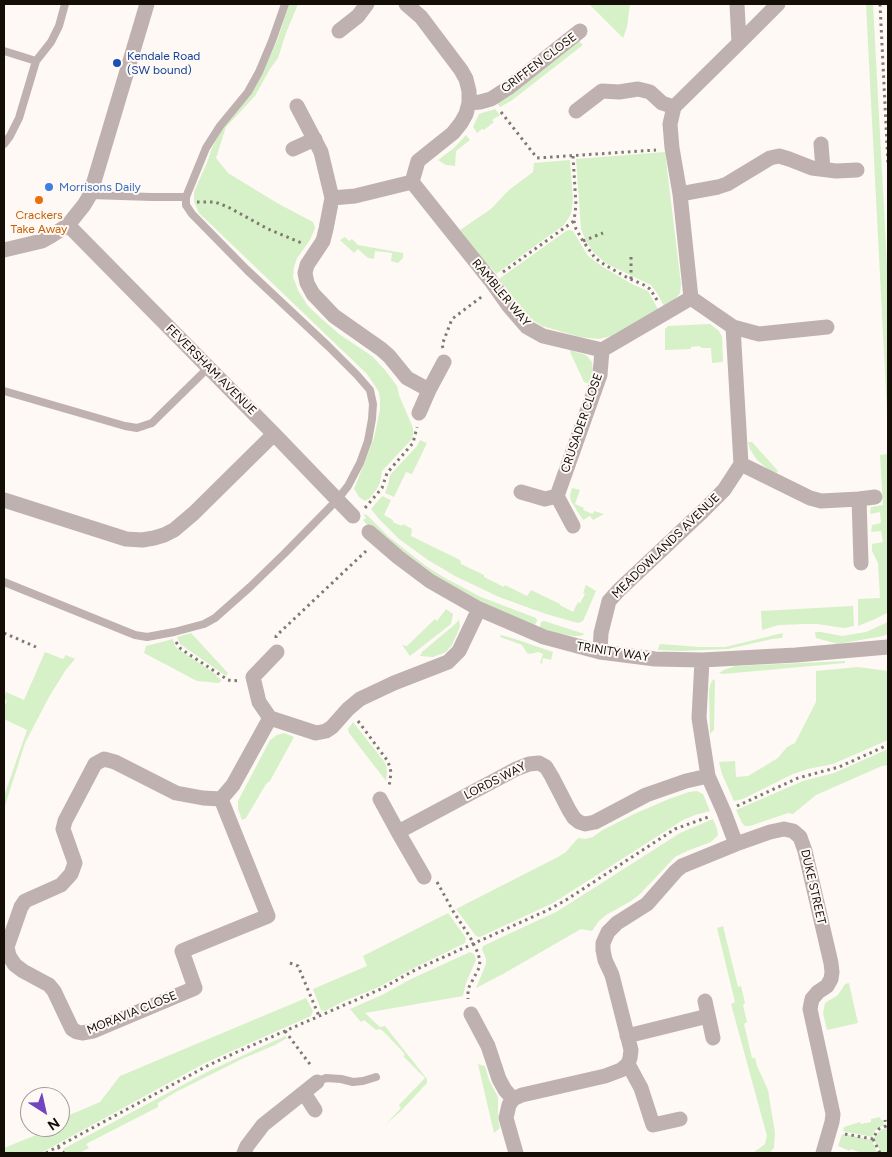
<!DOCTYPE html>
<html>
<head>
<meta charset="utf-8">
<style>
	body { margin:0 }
	#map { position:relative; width:892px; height:1157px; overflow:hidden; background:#fef9f5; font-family:Figtree,sans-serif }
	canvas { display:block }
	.frame { position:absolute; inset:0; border:5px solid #150e07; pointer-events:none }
	.north { position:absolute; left:20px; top:1087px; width:50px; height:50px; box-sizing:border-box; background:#fef9f5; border:1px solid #a19b96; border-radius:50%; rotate:145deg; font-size:14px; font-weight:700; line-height:20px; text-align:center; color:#150e07 }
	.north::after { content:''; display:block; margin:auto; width:18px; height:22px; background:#7045bd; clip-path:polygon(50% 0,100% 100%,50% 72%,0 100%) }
</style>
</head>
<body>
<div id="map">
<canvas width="892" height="1157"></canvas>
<div class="frame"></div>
<div class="north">N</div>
</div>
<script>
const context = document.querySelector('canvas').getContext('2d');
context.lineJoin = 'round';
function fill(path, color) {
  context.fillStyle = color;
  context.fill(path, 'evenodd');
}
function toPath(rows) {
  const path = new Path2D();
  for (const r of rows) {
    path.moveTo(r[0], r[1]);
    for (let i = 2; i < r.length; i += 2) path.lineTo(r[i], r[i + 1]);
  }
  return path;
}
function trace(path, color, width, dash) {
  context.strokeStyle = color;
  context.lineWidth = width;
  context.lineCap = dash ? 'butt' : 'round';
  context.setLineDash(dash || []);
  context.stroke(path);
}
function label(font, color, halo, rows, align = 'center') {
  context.font = font + ' Figtree,sans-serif';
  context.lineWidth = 4;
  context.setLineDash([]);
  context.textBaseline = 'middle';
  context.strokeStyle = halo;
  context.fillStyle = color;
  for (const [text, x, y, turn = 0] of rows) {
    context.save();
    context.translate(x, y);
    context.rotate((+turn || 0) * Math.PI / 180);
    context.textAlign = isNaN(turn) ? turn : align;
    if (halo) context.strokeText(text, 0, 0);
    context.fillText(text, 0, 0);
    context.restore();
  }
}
const green = toPath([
	[289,4,298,4,286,33,278,58,270,69,255,96,226,127,216,158,228,173,277,203,313,222,315,228,310,240,297,258,294,267,293,277,298,290,308,306,322,319,339,334,372,356,385,370,397,386,399,395,413,428,413,435,411,440,382,471,380,483,376,490,370,498,365,501,359,497,354,489,374,438,380,409,380,400,379,392,367,374,199,213,194,202,194,192,208,160,211,150,223,126,250,96,258,82,277,41],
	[589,4,630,4,627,27,623,38],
	[866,4,873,4,887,264,888,431],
	[579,41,583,45,511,101,500,107,497,103],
	[495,109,500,115,492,120,494,122,484,130,482,129,477,133,473,127,479,114],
	[466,135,470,140,456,151,455,166,446,165,438,160,454,148],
	[665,152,681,284,680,293,676,298,664,306,657,293,651,285,607,264,594,253,586,241,581,229,576,159],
	[570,160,573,200,571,214,564,225,496,274,491,267,489,268,460,230,491,209,509,190,533,172,534,163],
	[570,230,573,231,588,256,603,267,632,284,648,291,658,309,611,336,599,339,580,337,542,326,534,321,525,313,499,279,566,231],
	[345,237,349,241,352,239,358,245,403,253,403,258,398,263,391,261,392,253,375,251,374,259,368,258,358,249,354,253,340,240],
	[710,324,718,330,722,336,723,362,712,363,711,348,701,348,700,346,691,347,691,349,665,350,665,329,668,326],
	[570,350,586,355,592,362,593,369,589,384,584,382,570,352],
	[420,440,427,443,412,474,406,472,394,497,385,493,388,485,390,475,417,446],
	[748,442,752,442,778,471,777,473,769,470,757,460,750,449],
	[888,454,888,611,887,613,875,619,858,626,858,599,880,598,878,563,872,551,872,544,883,542,881,531,871,532,872,525,881,523,880,512,870,514,871,507,883,505,880,455],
	[572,488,580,490,575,504,584,508,583,510,593,514,594,511,604,514,593,520,590,516,583,520,571,501,570,496],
	[382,496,391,500,384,515,393,520,393,522,402,526,403,524,412,529,411,536,460,560,461,564,484,575,484,577,504,587,505,585,527,596,531,590,560,604,560,605,573,612,578,602,580,603,585,594,583,593,586,585,596,591,583,621,578,623,546,614,499,597,455,576,428,560,399,539,379,519,371,509],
	[363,514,367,515,389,537,426,566,445,578,481,597,536,618,537,621,535,625,487,605,436,576,400,549,371,524,369,526,367,525,363,520,366,518],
	[853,606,854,626,844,628,817,624,805,624,779,625,762,630,761,611],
	[446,609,453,614,451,624,410,656,402,645,407,646,435,619,437,621],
	[459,620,460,626,458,632,452,645,446,652,433,657,420,656,422,652,454,625],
	[544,621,585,634,580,636,573,636,555,633,540,627,541,622],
	[888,622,888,634,883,636,838,644,816,638,815,632,821,632,842,636,866,632],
	[191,633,228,673,226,676,180,644,177,637],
	[783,633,782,638,772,639,728,649,680,651,658,650,659,645,661,644,699,647,725,647],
	[501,635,515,639,553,652,551,660,543,658,542,663,544,664,540,663,543,654,538,652,530,654,527,653,522,645,500,637],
	[173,639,175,646,178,649,217,675,216,676,222,680,219,683,197,681,144,653,146,646],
	[45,652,63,659,66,655,75,659,65,671,49,697,25,743,4,809,4,796,27,730,4,719,4,707,7,701,4,698,6,692,24,700],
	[845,661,845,663,723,674,719,673,724,670,735,666],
	[858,667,888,671,888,740,833,764,808,769,793,774,743,799,734,801,722,774,719,762,735,761,736,777,748,776,778,758,787,747,795,743,816,702,816,671],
	[714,679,715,681,714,730,710,734,709,690,711,682],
	[353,722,383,760,386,765,387,772,386,781,349,733,348,729],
	[284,733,294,737,270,781,266,784,246,818,242,820,238,809,238,801,270,740,277,735],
	[888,749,888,765,882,766,816,795,793,814,788,813,750,826,745,826,742,823,736,810,803,781,834,773],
	[697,791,703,794,710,811,695,815,683,820,553,903,480,937,476,936,456,909,558,857,566,852,578,838,585,839,593,837,601,831,634,814,669,799,689,792],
	[713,819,717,829,718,835,711,842,687,851,675,857,640,894,631,901,606,915,599,921,592,931,581,929,503,974,476,988,486,964,486,959,482,949,483,946,558,911,680,833],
	[448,913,466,938,465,943,410,970,379,987,344,1001,325,1011,321,1010,313,989,367,966,363,956],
	[723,926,738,987,741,986,745,1003,743,1005,747,1022,744,1024,752,1058,755,1058,757,1066,768,1090,775,1133,774,1148,769,1153,753,1153,765,1144,767,1136,731,1004,735,1002,717,928],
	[470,952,474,954,476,960,466,983,463,996,365,1013,380,1027,385,1026,427,1079,427,1083,400,1112,386,1124,401,1108,399,1105,425,1078,403,1056,405,1055,402,1051,384,1032,380,1029,376,1030,364,1020,361,1022,350,1009,382,995,411,979],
	[849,983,858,1023,827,1030,823,1013,825,1003,838,995,845,984],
	[306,998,313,1011,311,1016,205,1063,41,1153,4,1153,4,1148,41,1133,43,1127,60,1127,60,1119,100,1102,120,1076],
	[285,1036,287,1038,275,1045,242,1059,176,1092,158,1103,158,1107,86,1144,89,1148,79,1153,66,1153,63,1149,207,1072],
	[478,1064,485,1066,489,1080,498,1097,498,1119,500,1128,494,1133],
	[880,1117,881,1120,883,1120,884,1125,878,1128,874,1132,872,1137,843,1131,844,1127,860,1122,861,1124,871,1122,871,1119],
	[885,1128,888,1128,888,1153,881,1153,881,1151,876,1145,874,1139,876,1134],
	[842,1134,872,1140,876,1150,878,1152,878,1153,861,1153,851,1149,850,1151,838,1146]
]);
const path = toPath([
	[880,4,888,165],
	[501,112,537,158,656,150],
	[573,156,576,205,574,221,576,229,583,241,595,258,605,265,628,278,644,285,650,289,657,300],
	[197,202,215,202,228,207,268,229,304,244],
	[583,241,603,233],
	[503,272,574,221],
	[631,279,631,256],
	[443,348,442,345,452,319,484,295],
	[365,508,382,488,387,473,413,443,417,427],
	[4,633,36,647],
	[276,638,276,636,366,551],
	[176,642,181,649,228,680,233,681,240,680],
	[358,721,387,760,390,767,391,773,389,787],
	[737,806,798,778,839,767,888,745],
	[437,882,453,911,470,937,478,953,480,961,479,968,468,989,468,999],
	[290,963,298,966,319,1016],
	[285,1031,312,1067],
	[845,1134,873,1139,876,1133,879,1129,886,1126,885,1120],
	[873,1139,880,1153],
	[58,1147,64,1153],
	[46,1153,207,1066,237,1052,381,989,415,970,548,910,566,900,675,829,711,816]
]);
const lane = toPath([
	[4,51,36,61],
	[4,144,10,136,19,118,36,61,51,42,59,26,65,4],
	[90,195,152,197,186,197],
	[4,391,125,426,137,428,152,423,158,417,209,367],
	[4,582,135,635,147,637,174,632,204,624,215,618,250,587,285,553,337,500,348,486,360,463,368,441,372,419,373,404,370,390,357,375,328,346,247,270,192,214,186,205,186,197,206,148,220,126,248,92,259,72,272,41,285,4],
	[317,1082,326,1078,341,1079,353,1082,363,1081,376,1077]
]);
const street = toPath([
	[406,4,421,17,461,70,466,79,469,91,469,103,466,114,461,123,453,133,418,161,412,182],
	[339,31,358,16,367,4],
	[739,43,778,4],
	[469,103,480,102,491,99,508,88,580,31],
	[297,106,321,152,332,198,326,229,323,241,307,265,305,273,307,283,313,294,334,316,381,349,389,356,407,378,429,390,444,362],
	[576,111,602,91,619,92,638,89,650,92,662,103,674,107],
	[821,144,823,169],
	[293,149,315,139],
	[412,182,491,281,508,305,527,327,543,336,602,350,691,298],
	[680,194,718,187,727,184,770,158,779,156,789,159,812,168,836,171,857,170],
	[332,198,355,196,412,182],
	[68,225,274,434,353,516],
	[4,250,42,241,51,236,68,225,84,205,90,195,147,4],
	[733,327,759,334,827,327],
	[419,413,429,390],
	[741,464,810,498,821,501,859,499,861,563],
	[521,492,545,499,557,496,600,375,602,350],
	[557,496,573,526],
	[859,499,875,497],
	[4,500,126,539,142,540,154,538,164,535,174,530,194,513,274,434],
	[369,532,398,557,430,581,479,609,544,637,600,652,655,659,702,660,796,655,888,647],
	[600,652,601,633,609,601,619,590,703,511,724,490,741,464,733,327,691,298,680,194,672,148,670,124,674,107,739,43,737,4],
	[702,660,699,718,708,776,724,812,736,844,770,832,784,829,793,831,800,837,805,851,831,963,832,972,831,979,827,986,818,992,812,999,810,1009,833,1114,832,1122,823,1153],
	[270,718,259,702,253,677,277,652],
	[221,799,203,798,176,793,115,762,104,759,95,764,65,821,63,829,75,863,71,874,61,885,25,901,21,907,7,947,9,956,15,965,23,971,49,985,54,991,72,1029,77,1032,82,1033,93,1031,195,988,182,951,268,916,221,799,233,785,270,718,316,733,326,731,332,727,348,709,360,699,394,683,448,662,459,651,479,609],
	[380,799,398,832,516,769,529,764,539,763,546,767,552,777,569,810,574,818,579,822,585,824,595,822,646,795,686,781,708,776],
	[398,832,424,877],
	[705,1001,713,1038],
	[471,1014,488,1046,499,1079,505,1090,513,1099],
	[627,1036,708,1016],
	[628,1064,641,1088,653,1125,680,1119],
	[304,1093,315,1110],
	[244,1153,247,1146,263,1125,317,1082],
	[516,1153,506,1118,509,1105,513,1099,522,1095,605,1076,621,1070,628,1064,630,1058,631,1050,612,975,605,960,603,950,603,943,608,932,617,923,647,904,676,871,682,866,736,844]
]);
const markers = [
	[117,63,5,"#1a4fb4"],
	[49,187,5,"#3f7fe0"],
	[39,200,5,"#e8710a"]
];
const transitNames = [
	["Kendale Road",127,56],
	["(SW bound)",127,70]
];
const streetNames = [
	["GRIFFEN CLOSE",539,63,-37],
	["RAMBLER WAY",501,293,50],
	["FEVERSHAM AVENUE",211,370,45],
	["CRUSADER CLOSE",582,423,-71],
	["MEADOWLANDS AVENUE",666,546,-44],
	["TRINITY WAY",613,652,9],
	["LORDS WAY",495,781,-27],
	["DUKE STREET",813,887,77],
	["MORAVIA CLOSE",132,1013,-22]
];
const shopNames = [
	["Morrisons Daily",59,187]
];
const foodNames = [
	["Crackers",39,215],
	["Take Away",39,229]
];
fill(green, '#d6f1c7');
trace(path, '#7f7973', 3, [2.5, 4]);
trace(lane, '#c0b1b1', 8);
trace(street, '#c0b1b1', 15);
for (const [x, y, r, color] of markers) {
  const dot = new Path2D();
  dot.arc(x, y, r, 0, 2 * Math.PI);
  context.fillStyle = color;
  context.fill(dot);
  trace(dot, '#fef9f5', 2);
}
label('12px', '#164399', '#fef9f5', transitNames, 'left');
label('12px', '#150e07', '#fef9f5', streetNames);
label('12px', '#366cbe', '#fef9f5', shopNames, 'left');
label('12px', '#c56008', '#fef9f5', foodNames);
</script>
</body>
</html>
